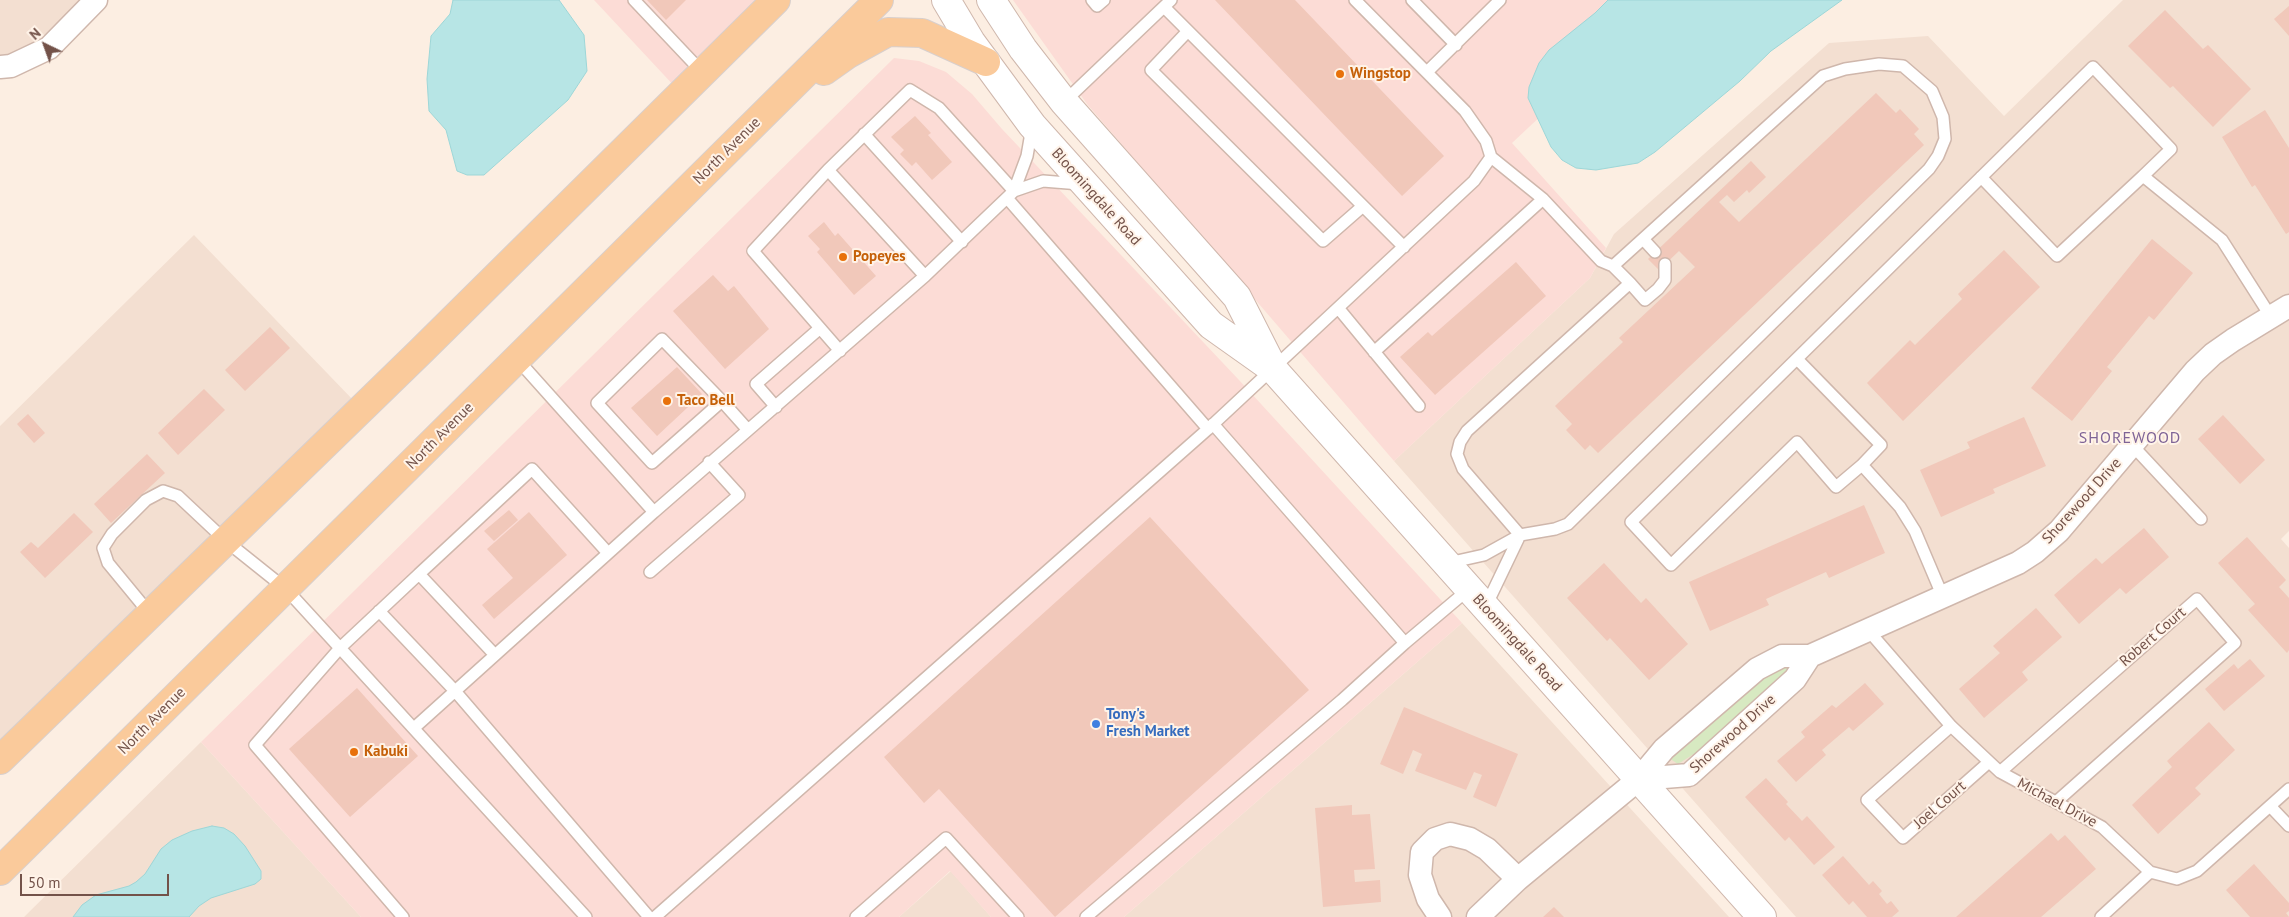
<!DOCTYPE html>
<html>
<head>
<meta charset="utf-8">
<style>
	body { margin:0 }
	#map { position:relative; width:2289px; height:917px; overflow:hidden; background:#fceee2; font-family:"PT Sans",sans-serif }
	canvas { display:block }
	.north { position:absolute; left:20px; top:20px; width:50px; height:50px; -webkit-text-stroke:4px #fff3e8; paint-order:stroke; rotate:318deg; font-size:14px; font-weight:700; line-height:20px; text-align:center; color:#735249 }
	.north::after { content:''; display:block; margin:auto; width:18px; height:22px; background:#735249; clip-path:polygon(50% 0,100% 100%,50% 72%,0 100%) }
	.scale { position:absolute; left:20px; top:874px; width:149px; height:22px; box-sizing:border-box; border:2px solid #735249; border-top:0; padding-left:6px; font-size:15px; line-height:18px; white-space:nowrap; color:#735249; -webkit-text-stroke:4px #fff3e8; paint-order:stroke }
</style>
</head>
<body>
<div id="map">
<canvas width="2289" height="917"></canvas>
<div class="north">N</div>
<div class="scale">50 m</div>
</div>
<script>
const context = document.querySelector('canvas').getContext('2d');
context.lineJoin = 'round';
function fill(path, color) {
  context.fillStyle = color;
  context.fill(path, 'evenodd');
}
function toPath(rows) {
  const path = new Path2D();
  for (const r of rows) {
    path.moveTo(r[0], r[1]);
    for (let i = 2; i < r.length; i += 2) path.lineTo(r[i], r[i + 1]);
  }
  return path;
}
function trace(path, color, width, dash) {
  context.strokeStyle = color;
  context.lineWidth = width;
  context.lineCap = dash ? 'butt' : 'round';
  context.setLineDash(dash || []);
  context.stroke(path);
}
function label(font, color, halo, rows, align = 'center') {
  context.font = font + ' "PT Sans",sans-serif';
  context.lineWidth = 4;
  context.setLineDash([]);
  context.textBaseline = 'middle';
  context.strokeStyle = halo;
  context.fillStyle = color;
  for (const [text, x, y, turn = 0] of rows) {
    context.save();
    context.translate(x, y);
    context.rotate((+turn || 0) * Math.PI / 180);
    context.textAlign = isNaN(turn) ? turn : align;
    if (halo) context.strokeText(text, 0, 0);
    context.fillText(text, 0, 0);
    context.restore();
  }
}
const residential = toPath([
	[0,0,85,0,48,38,0,59],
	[2123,0,2289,0,2289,531,2281,539,2289,548,2289,917,1796,917,1394,461,1590,278,1614,234,1829,43,1928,36,2004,116],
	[194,235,355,402,0,747,0,426],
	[1462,623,1729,917,1124,917],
	[201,742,361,917,24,917],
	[951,871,991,917,899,917]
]);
const commercial = toPath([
	[594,0,767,0,677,89],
	[1013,0,1621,0,1642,21,1512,143,1606,248,1590,278,1394,461,1087,104],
	[894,58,919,61,946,72,972,94,1002,129,1239,380,1462,623,1124,917,991,917,950,871,899,917,361,917,201,742]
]);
const green = toPath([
	[1789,663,1792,669,1700,750,1678,764,1672,760,1671,757,1759,679]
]);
const water = toPath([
	[453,0,559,0,584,35,587,71,568,100,484,175,467,175,457,171,446,130,429,111,427,79,431,36,450,14,453,0],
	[1608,0,1842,0,1771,51,1740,81,1655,152,1638,163,1596,170,1576,168,1562,160,1551,147,1528,98,1529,87,1539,63,1549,50,1595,13,1608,0],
	[212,826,224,828,234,834,245,846,261,871,261,879,255,884,211,898,199,906,189,917,73,917,82,905,96,895,129,886,136,882,145,874,161,849,172,840,192,831,212,826]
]);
const building = toPath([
	[647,0,686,0,666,20],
	[1215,0,1295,0,1444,156,1402,196],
	[2289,6,2289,36,2274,19],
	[2165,10,2203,49,2208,45,2251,89,2213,127,2173,86,2170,88,2128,46],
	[1876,93,1896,113,1900,109,1919,129,1914,134,1924,145,1598,453,1590,445,1585,450,1566,430,1572,424,1555,406,1623,342,1619,338,1695,267,1679,251,1659,270,1648,259,1751,161,1766,177,1749,193,1747,190,1734,202,1727,195,1719,202,1739,222],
	[2265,110,2289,148,2289,232,2286,234,2255,185,2252,187,2222,137],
	[915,116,931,133,928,135,952,162,932,180,916,162,912,166,900,154,904,150,891,137],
	[824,222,835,236,838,233,876,276,854,295,817,252,820,249,808,236],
	[2152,239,2193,273,2154,320,2149,316,2107,367,2112,371,2072,421,2031,388],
	[2004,250,2040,287,1903,421,1867,383,1910,340,1915,345,1962,299,1958,294],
	[1516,262,1546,296,1435,395,1400,357,1428,332,1432,336],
	[713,275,728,291,734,286,769,329,725,369,673,311],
	[270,327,290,348,245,391,225,370],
	[677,367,702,394,657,436,631,408],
	[204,389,225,410,178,455,158,433],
	[28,414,45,433,34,443,17,424],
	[2223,415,2265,460,2240,484,2198,439],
	[2024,417,2046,466,1993,489,1995,493,1941,517,1920,470,1970,448,1967,442],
	[147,454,165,473,111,523,94,504],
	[1864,505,1885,553,1829,578,1826,572,1766,599,1769,605,1710,631,1689,582],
	[509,510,518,520,494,541,484,531],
	[529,512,567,555,494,619,482,605,513,578,487,549],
	[74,513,93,532,45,578,20,552,31,542,38,548],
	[1150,517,1309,690,1055,917,939,789,924,803,884,757],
	[2144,528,2169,557,2126,594,2120,588,2079,624,2054,595,2096,558,2102,564],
	[2247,537,2286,580,2279,587,2289,598,2289,650,2287,653,2248,610,2255,604,2218,563],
	[1604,563,1641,603,1646,598,1688,644,1649,680,1610,638,1607,641,1567,598],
	[2036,608,2062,637,2022,672,2028,680,1984,718,1959,689,2000,653,1993,646],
	[2250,659,2265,676,2224,711,2205,689,2234,664,2238,669],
	[1865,683,1884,704,1853,731,1849,727,1822,750,1826,755,1796,782,1777,761,1805,737,1801,732,1832,705,1836,708],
	[357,688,418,756,350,817,289,749],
	[1404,707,1518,754,1496,807,1473,797,1482,775,1474,772,1466,790,1415,771,1422,754,1413,750,1403,774,1380,764],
	[2209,722,2235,750,2195,788,2201,794,2158,834,2132,805,2172,767,2167,761],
	[1766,778,1788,802,1786,804,1802,821,1807,816,1835,847,1814,865,1789,837,1785,841,1745,797],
	[1352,805,1352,815,1370,814,1375,869,1354,870,1355,882,1380,880,1381,902,1323,907,1315,808],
	[2051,833,2058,841,2065,835,2096,869,2041,917,1956,917],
	[1843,856,1869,885,1873,881,1882,891,1879,894,1887,904,1891,901,1899,911,1892,917,1867,917,1853,901,1849,905,1822,875],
	[2254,864,2289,903,2289,911,2286,913,2289,917,2250,917,2226,890],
	[1554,907,1564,917,1543,917]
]);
const service = toPath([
	[634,0,703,73],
	[1092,0,1097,6,1104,0],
	[1412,0,1456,45],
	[1164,7,1404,247],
	[1188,31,1151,70,1323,241,1363,206],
	[1427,72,1500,0],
	[1064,102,1171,0],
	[864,134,962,242],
	[828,170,925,276],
	[1981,177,2057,256,2143,176],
	[1014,191,1027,156,1032,127],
	[1007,198,1208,429],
	[1643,239,1655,252],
	[1630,283,1645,300,1658,289,1665,280,1665,264],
	[1339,309,1419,406],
	[840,351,753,251,828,170,910,90,939,108,1014,191],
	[1374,352,1543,199],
	[517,359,654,512,925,276,1014,191,1043,181,1080,184],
	[1797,359,1881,445,1862,465],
	[722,401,652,463,597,403,662,339,722,401,748,430],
	[776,407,756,384,819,329],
	[1213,424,1405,643],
	[2132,445,2201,519],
	[1520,535,1463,469,1457,454,1460,442,1467,431,1630,283,1613,266],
	[1448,563,1484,555,1520,535,1555,529,1568,524,1929,169,1938,156,1945,139,1943,117,1932,91,1903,66,1879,64,1845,69,1823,76,1613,266,1601,261,1543,199,1491,157],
	[650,572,739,495,709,462],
	[419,574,532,469,608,553],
	[1943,597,1915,531,1900,507,1862,465,1836,487,1797,442,1671,565,1631,522,2093,67,2171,149,2143,176,2222,240,2271,317],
	[1486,606,1520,535],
	[379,611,455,691,649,917],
	[150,614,108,563,103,548,112,534,146,500,163,491,178,496,226,541,286,589,586,917],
	[1868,630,1951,726,2000,772,2102,827,2150,872,2177,879,2197,871,2289,789],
	[1951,726,1867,800,1903,838,1989,762],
	[414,728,654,512],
	[2000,772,2197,599,2235,643,2056,802],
	[2270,806,2289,826],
	[403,917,255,745,340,648,419,574,495,655],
	[655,917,1208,429,1474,181,1491,157,1486,141,1465,111,1355,0],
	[856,917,946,838,1018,917],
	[1086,917,1342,700,1405,643,1469,589],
	[2101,917,2150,872]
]);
const minor = toPath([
	[0,67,11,66,49,48,96,0],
	[1639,779,1689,775,1795,679,1810,656],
	[1440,917,1428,899,1420,875,1422,852,1435,839,1450,834,1470,839,1487,849,1518,879],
	[1478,917,1518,879,1639,779,1664,749,1757,669,1782,656,1810,656,2018,563,2035,552,2059,531,2195,371,2213,354,2233,340,2289,306]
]);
const tertiary = toPath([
	[946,0,971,42,1032,125,1075,173,1211,325,1273,369,1762,917],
	[991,0,1023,49,1064,102,1237,297,1272,366]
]);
const primary = toPath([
	[824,71,848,54,888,32,922,33,986,62],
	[0,760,420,352,776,0],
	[0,871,879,0]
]);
const markers = [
	[1340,74,5,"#e8710a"],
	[843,257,5,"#e8710a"],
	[667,401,5,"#e8710a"],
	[1096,724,5,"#3f7fe0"],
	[354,752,5,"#e8710a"]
];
const foodNames = [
	["Wingstop",1350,74],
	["Popeyes",853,257],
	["Taco Bell",677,401],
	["Kabuki",364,752]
];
const streetNames = [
	["North Avenue",727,151,-45],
	["Bloomingdale Road",1096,197,48],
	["North Avenue",440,436,-45],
	["Shorewood Drive",2082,501,-48],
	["Robert Court",2153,637,-41],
	["Bloomingdale Road",1517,643,48],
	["North Avenue",152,721,-45],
	["Shorewood Drive",1733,734,-42],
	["Michael Drive",2057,803,28],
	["Joel Court",1940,805,-41]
];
const shopNames = [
	["Tony's",1106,715],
	["Fresh Market",1106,732]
];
const neighbourhoodNames = [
	["SHOREWOOD",2130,438]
];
fill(residential, '#f3dfd1');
fill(commercial, '#fcdcd6');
fill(green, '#d7e9c1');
fill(water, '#b7e5e5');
trace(water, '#9dd6d7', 1);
fill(building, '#f1c8ba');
trace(service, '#cfb7ac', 14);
trace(minor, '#cfb7ac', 25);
trace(tertiary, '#cfb7ac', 30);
trace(primary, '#d8cfcc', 30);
trace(service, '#fff', 11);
trace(minor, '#fff', 22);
trace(tertiary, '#fff', 28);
trace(primary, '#faca9b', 28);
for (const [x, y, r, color] of markers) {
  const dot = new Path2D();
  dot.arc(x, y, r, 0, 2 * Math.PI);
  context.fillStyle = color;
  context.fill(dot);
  trace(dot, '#fff3e8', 2);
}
label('bold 15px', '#c56008', '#fff3e8', foodNames, 'left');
label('15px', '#735249', '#fff3e8', streetNames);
label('bold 15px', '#366cbe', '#fff3e8', shopNames, 'left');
context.letterSpacing = '1px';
label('16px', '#7f6497', '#fff3e8', neighbourhoodNames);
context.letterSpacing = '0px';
</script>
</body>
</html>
